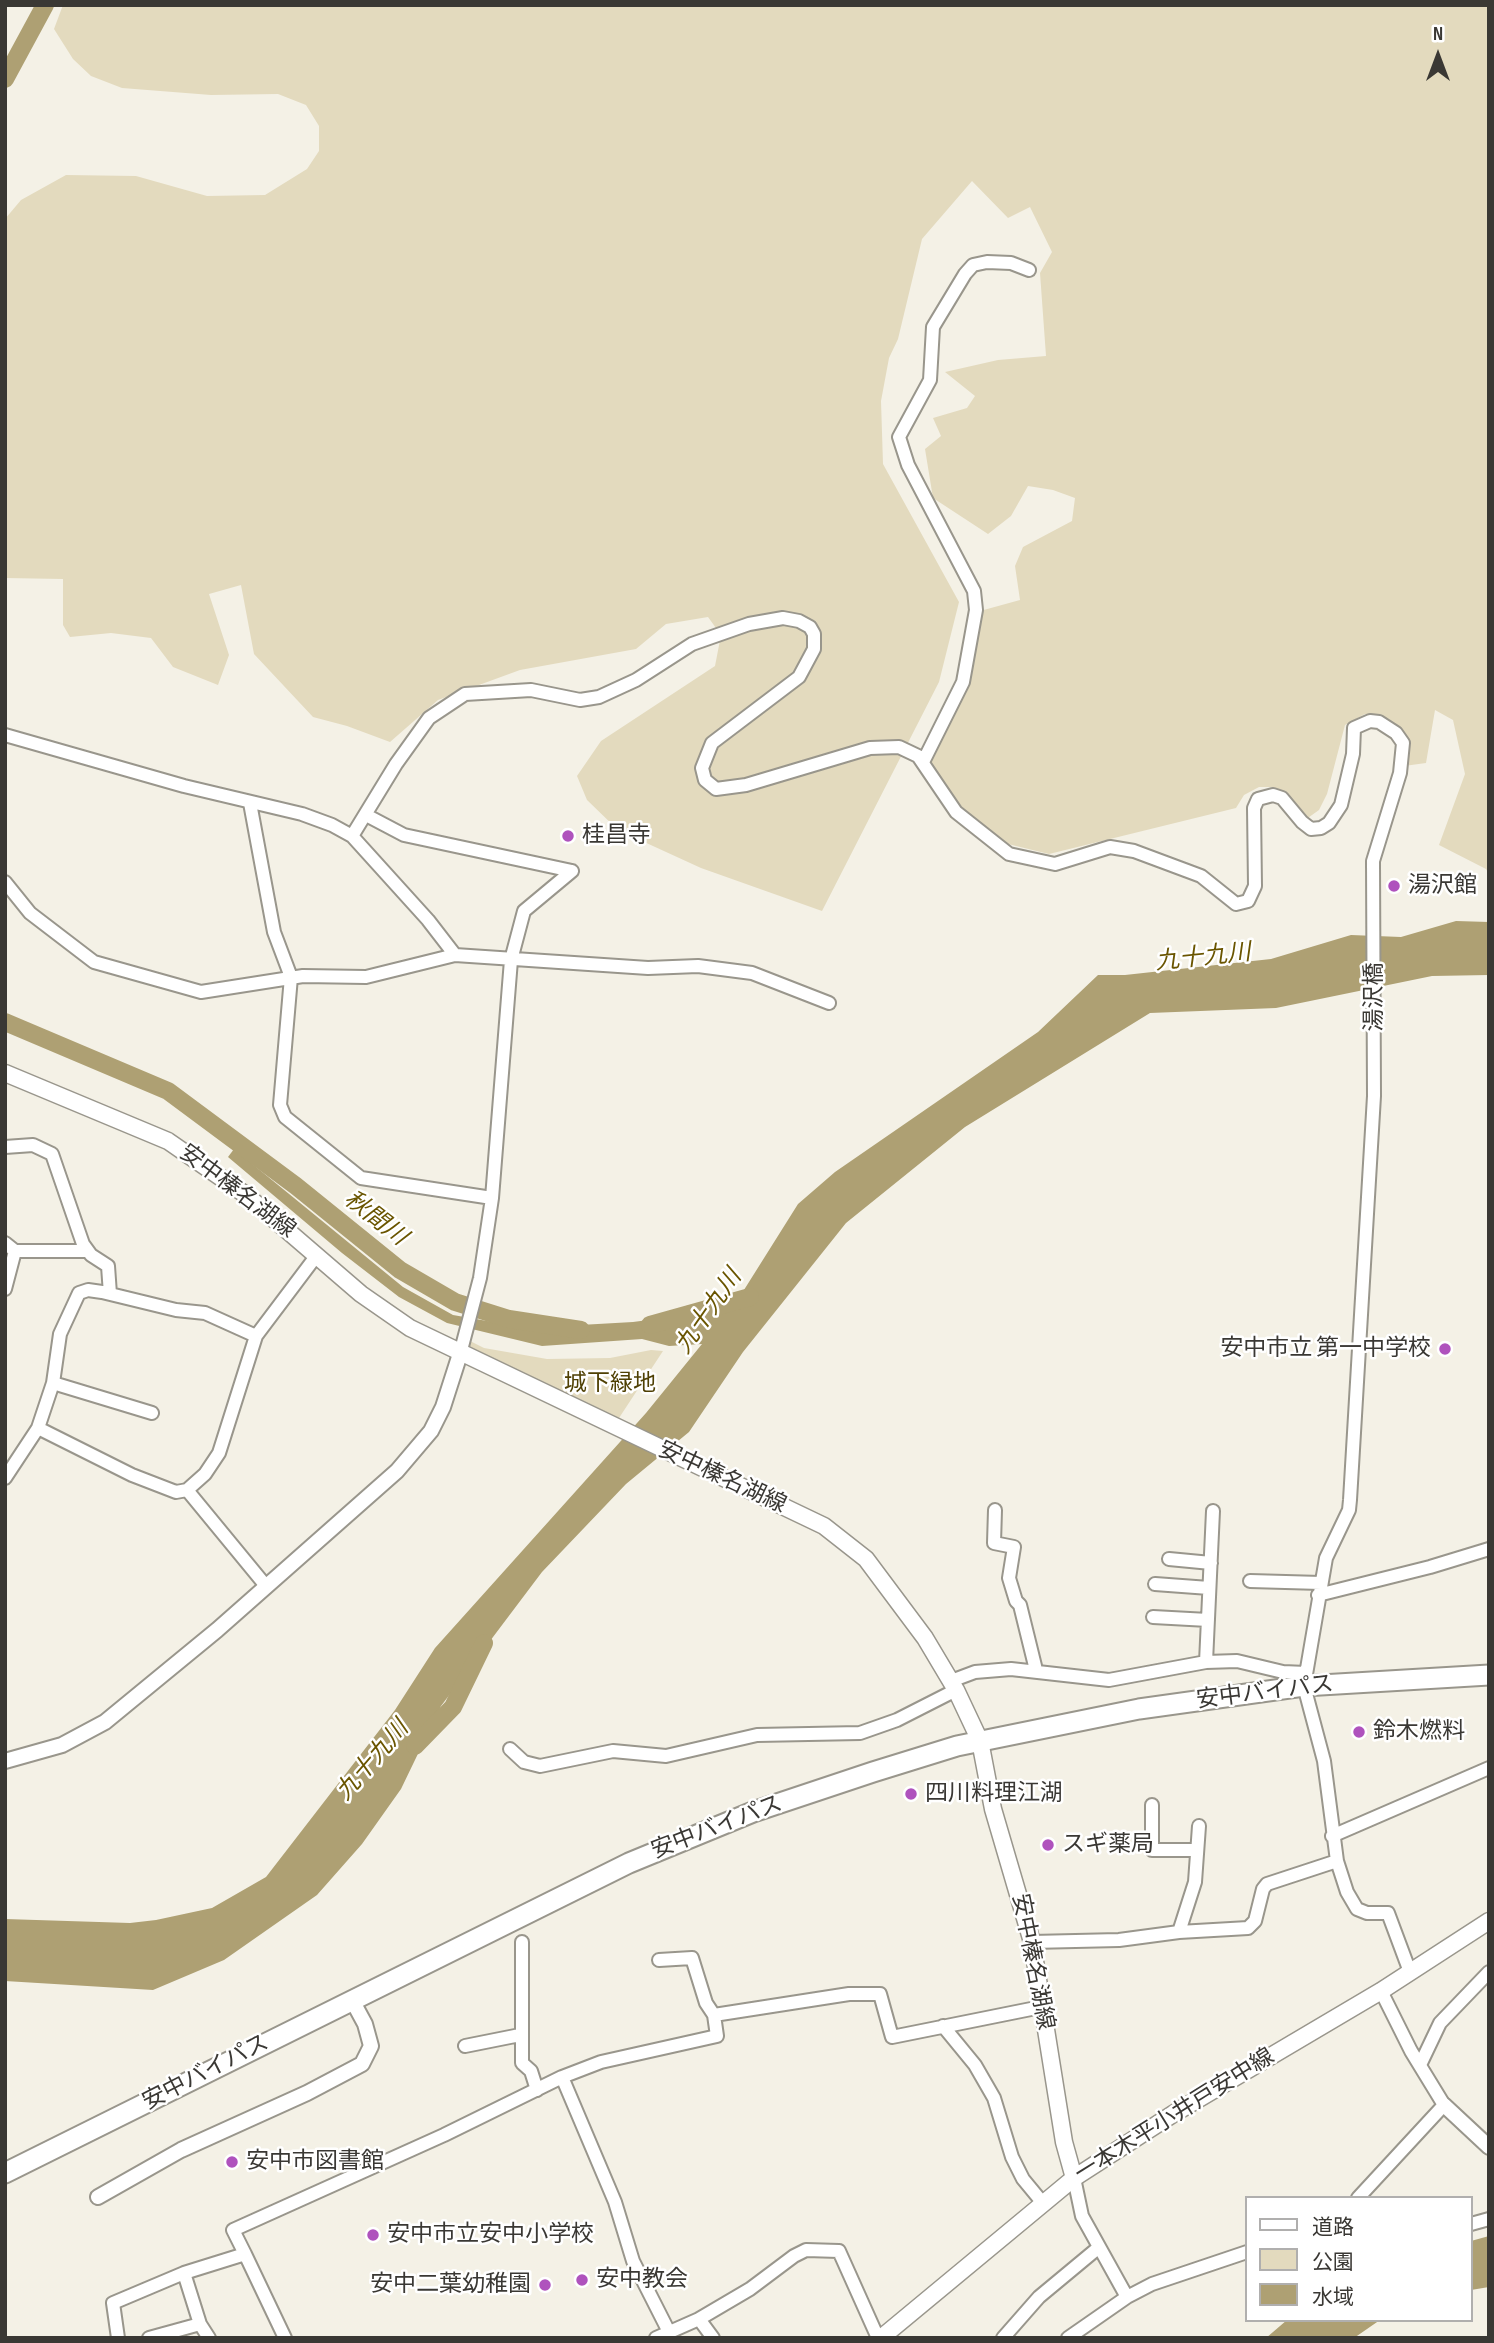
<!DOCTYPE html>
<html>
<head>
<meta charset="utf-8">
<style>
	body { margin:0 }
	#map { position:relative; width:1494px; height:2343px; overflow:hidden; background:#f4f1e6; font-family:"Sofia Sans Condensed","Noto Sans JP",sans-serif }
	canvas { display:block }
	.frame { position:absolute; inset:0; border:7px solid #3a3834; pointer-events:none }
	.legend { position:absolute; left:1245px; top:2196px; width:228px; height:126px; box-sizing:border-box; background:#fff; border:2px solid #b0afae; margin:0; padding:9px 12px; list-style:none; font-size:21px; color:#3a3834 }
	.legend li { display:flex; align-items:center; gap:14px; height:35px }
	.legend b { width:35px; border:2px solid #b0afae }
	.north { position:absolute; left:1403px; top:21px; width:70px; height:70px; -webkit-text-stroke:5px #fff; paint-order:stroke; rotate:0deg; font-size:19px; font-weight:700; line-height:28px; text-align:center; color:#3a3834 }
	.north::after { content:''; display:block; margin:auto; width:24px; height:32px; background:#3a3834; clip-path:polygon(50% 0,100% 100%,50% 72%,0 100%) }
</style>
</head>
<body>
<div id="map">
<canvas width="1494" height="2343"></canvas>
<div class="frame"></div>
<ul class="legend">
<li><b style="height:9px;background:#fff"></b>道路</li>
<li><b style="height:19px;background:#e3dabe"></b>公園</li>
<li><b style="height:19px;background:#aea073"></b>水域</li>
</ul>
<div class="north">N</div>
</div>
<script>
const context = document.querySelector('canvas').getContext('2d');
context.lineJoin = 'round';
function fill(path, color) {
  context.fillStyle = color;
  context.fill(path, 'evenodd');
}
function toPath(rows) {
  const path = new Path2D();
  for (const r of rows) {
    path.moveTo(r[0], r[1]);
    for (let i = 2; i < r.length; i += 2) path.lineTo(r[i], r[i + 1]);
  }
  return path;
}
function trace(path, color, width, dash) {
  context.strokeStyle = color;
  context.lineWidth = width;
  context.lineCap = dash ? 'butt' : 'round';
  context.setLineDash(dash || []);
  context.stroke(path);
}
function label(font, color, halo, rows, align = 'center') {
  context.font = font + ' "Sofia Sans Condensed","Noto Sans JP",sans-serif';
  context.lineWidth = 5;
  context.setLineDash([]);
  context.textBaseline = 'middle';
  context.strokeStyle = halo;
  context.fillStyle = color;
  for (const [text, x, y, turn = 0] of rows) {
    context.save();
    context.translate(x, y);
    context.rotate((+turn || 0) * Math.PI / 180);
    context.textAlign = isNaN(turn) ? turn : align;
    if (halo) context.strokeText(text, 0, 0);
    context.fillText(text, 0, 0);
    context.restore();
  }
}
const green = toPath([
	[63,5,1489,5,1489,874,1486,869,1439,845,1465,774,1453,720,1435,710,1426,763,1404,766,1403,733,1389,719,1365,714,1345,725,1327,794,1319,810,1305,820,1283,795,1272,787,1259,787,1244,795,1236,808,1049,854,1008,844,974,824,944,797,930,768,930,751,961,674,980,611,1020,600,1015,566,1023,547,1072,521,1075,498,1053,490,1028,486,1011,516,988,534,933,498,925,449,941,436,933,418,967,408,975,396,945,372,998,360,1046,356,1040,273,1052,252,1030,207,1008,218,972,181,922,239,898,339,889,358,881,401,883,464,959,602,939,682,822,911,701,868,618,830,587,800,577,776,601,741,715,666,721,635,708,617,666,624,636,649,520,670,438,700,390,742,347,726,313,717,254,654,241,585,209,594,229,655,218,685,173,667,151,638,111,633,70,637,63,625,63,579,5,578,5,219,21,200,66,175,136,176,207,196,265,195,307,169,319,151,319,126,306,105,278,94,211,95,122,88,91,76,73,59,54,29],
	[468,1340,484,1348,547,1359,610,1358,651,1350,663,1351,619,1418,466,1345]
]);
const water = toPath([
	[1456,921,1489,922,1489,975,1432,976,1276,1008,1150,1013,965,1127,846,1223,743,1352,689,1432,626,1484,542,1572,441,1706,401,1789,362,1844,317,1895,224,1960,153,1990,5,1981,5,1919,130,1923,156,1920,212,1908,266,1877,395,1710,435,1648,646,1413,702,1344,669,1346,642,1339,542,1346,447,1323,399,1297,342,1253,228,1157,234,1149,403,1287,453,1315,527,1328,633,1322,732,1309,798,1204,835,1172,1038,1032,1098,975,1125,975,1271,959,1351,935,1401,937],
	[1489,2236,1489,2287,1471,2290,1471,2241],
	[1287,2320,1380,2320,1354,2338,1266,2338]
]);
const river = toPath([
	[5,79,45,5],
	[5,1022,168,1091,296,1186,400,1270,455,1302,509,1319,581,1330],
	[650,1325,750,1297],
	[415,1746,453,1707,484,1643]
]);
const minor = toPath([
	[5,735,184,786,302,814,332,825,352,836,428,920,455,955],
	[923,762,963,682,976,610,974,591,908,465,899,437,930,380,933,327,965,274,973,265,987,262,1011,263,1029,270],
	[250,803,274,932,291,977,280,1105,285,1117,361,1178,492,1198],
	[366,815,404,835,572,871],
	[352,836,396,764,429,718,465,694,531,690,580,700,599,697,636,680,692,644,749,624,783,618,799,621,810,627,814,634,814,649,799,677,712,743,702,768,705,780,716,789,746,785,870,748,899,747,918,756,956,812,1009,854,1055,864,1110,847,1134,851,1201,876,1236,904,1248,901,1255,886,1254,808,1258,799,1273,795,1282,798,1302,822,1311,829,1321,828,1329,823,1341,805,1353,754,1354,728,1370,721,1379,722,1396,733,1403,743,1400,773,1373,861,1374,1096,1350,1500,1349,1510,1326,1558,1304,1686,1324,1761,1337,1861,1347,1892,1357,1909,1367,1913,1388,1913,1410,1972],
	[5,882,30,913,94,962,201,992,303,976,366,977,455,955,648,968,698,966,752,973,829,1003],
	[5,1147,33,1145,52,1154,83,1244,91,1255,108,1266,110,1294],
	[5,1243,15,1251,5,1289],
	[15,1251,88,1251],
	[460,1354,480,1278,492,1198,511,960,524,911,572,871],
	[53,1383,152,1413],
	[38,1428,132,1475,176,1492,187,1490,205,1474,219,1453,256,1336,317,1255],
	[5,1478,38,1428,53,1383,60,1334,79,1293,88,1290,102,1292,176,1310,205,1313,256,1336],
	[187,1490,266,1586],
	[995,1510,994,1543,1014,1547,1009,1578,1016,1601,1020,1605,1036,1670],
	[1169,1559,1211,1563],
	[1250,1581,1321,1583],
	[1155,1584,1209,1588],
	[1318,1595,1430,1567,1489,1549],
	[1153,1617,1208,1620],
	[1206,1662,1213,1511],
	[951,1681,975,1672,1011,1669,1109,1680,1206,1662,1237,1661,1283,1672,1306,1673],
	[510,1749,524,1762,540,1766,613,1751,666,1756,757,1735,860,1733,897,1720,956,1690],
	[1152,1805,1152,1850,1197,1850],
	[1332,1836,1489,1768],
	[1179,1932,1195,1882,1199,1826],
	[522,1942,522,2063,531,2071,537,2090],
	[1032,1942,1119,1940,1179,1932,1248,1928,1255,1921,1263,1889,1267,1884,1337,1861],
	[659,1960,692,1958,706,2003,714,2015],
	[943,2026,975,2065,994,2098,1012,2157,1023,2179,1042,2202],
	[465,2046,520,2035],
	[1420,2065,1440,2023,1489,1972],
	[562,2077,615,2202,633,2261,669,2332],
	[1074,2178,1082,2216,1127,2297],
	[1358,2198,1444,2105,1411,2051,1381,1991],
	[1471,2224,1489,2219],
	[245,2254,233,2230,444,2135,562,2077,601,2062,717,2036,714,2015,849,1994,880,1994,892,2037,1041,2007],
	[184,2273,200,2324,209,2338],
	[699,2319,750,2289,794,2256,806,2250,839,2251,878,2338],
	[118,2338,113,2303,184,2273,245,2254,285,2338],
	[149,2338,200,2324],
	[656,2338,699,2319,713,2338],
	[1003,2338,1039,2297,1098,2248],
	[1068,2338,1127,2297,1152,2284,1247,2252]
]);
const tertiary = toPath([
	[5,1761,62,1745,105,1722,217,1630,397,1471,431,1431,443,1407,460,1354],
	[1444,2105,1489,2147],
	[98,2197,181,2150,307,2093,362,2064,371,2046,365,2024,352,2000]
]);
const secondary = toPath([
	[5,1073,168,1141,246,1195,361,1294,410,1328,824,1526,866,1559,925,1638,956,1690,980,1741,993,1809,1032,1942,1064,2142,1074,2178],
	[881,2338,1074,2178,1173,2114,1381,1991,1489,1921]
]);
const trunk = toPath([
	[5,2173,629,1863,753,1812,873,1772,957,1746,1139,1709,1304,1686,1489,1675]
]);
const markers = [
	[568,836,7,"#af52bd"],
	[1394,886,7,"#af52bd"],
	[1445,1349,7,"#af52bd"],
	[1359,1732,7,"#af52bd"],
	[911,1794,7,"#af52bd"],
	[1048,1845,7,"#af52bd"],
	[232,2162,7,"#af52bd"],
	[373,2235,7,"#af52bd"],
	[582,2280,7,"#af52bd"],
	[545,2285,7,"#af52bd"]
];
const poiNames = [
	["桂昌寺",582,836],
	["湯沢館",1408,886],
	["安中市立 第一中学校",1431,1349,"right"],
	["鈴木燃料",1373,1732],
	["四川料理江湖",925,1794],
	["スギ薬局",1062,1845],
	["安中市図書館",246,2162],
	["安中市立安中小学校",387,2235],
	["安中教会",596,2280],
	["安中二葉幼稚園",531,2285,"right"]
];
const streetNames = [
	["湯沢橋",1375,997,-90],
	["安中榛名湖線",237,1192,37],
	["安中榛名湖線",722,1478,25],
	["安中バイパス",1265,1693,-7],
	["安中バイパス",717,1828,-21],
	["安中榛名湖線",1032,1962,79],
	["安中バイパス",206,2073,-27],
	["一本木平小井戸安中線",1175,2116,-32]
];
const parkNames = [
	["城下緑地",610,1384]
];
const waterNames = [
	["九十九川",1203,958,-6],
	["秋間川",375,1219,38],
	["九十九川",709,1312,-55],
	["九十九川",373,1761,-49]
];
fill(green, '#e3dabe');
fill(water, '#aea073');
trace(river, '#aea073', 18);
trace(minor, '#99968c', 16);
trace(tertiary, '#99968c', 18);
trace(secondary, '#99968c', 19);
trace(trunk, '#99968c', 23);
trace(minor, '#fff', 12);
trace(tertiary, '#fff', 14);
trace(secondary, '#fff', 16);
trace(trunk, '#fff', 19);
for (const [x, y, r, color] of markers) {
  const dot = new Path2D();
  dot.arc(x, y, r, 0, 2 * Math.PI);
  context.fillStyle = color;
  context.fill(dot);
  trace(dot, '#fff', 2.5);
}
label('23px', '#3a3834', '#fff', poiNames, 'left');
label('23px', '#3a3834', '#fff', streetNames);
label('23px', '#4f4004', '#fff', parkNames);
label('italic 24px', '#6a5500', '#fff', waterNames);
</script>
</body>
</html>
